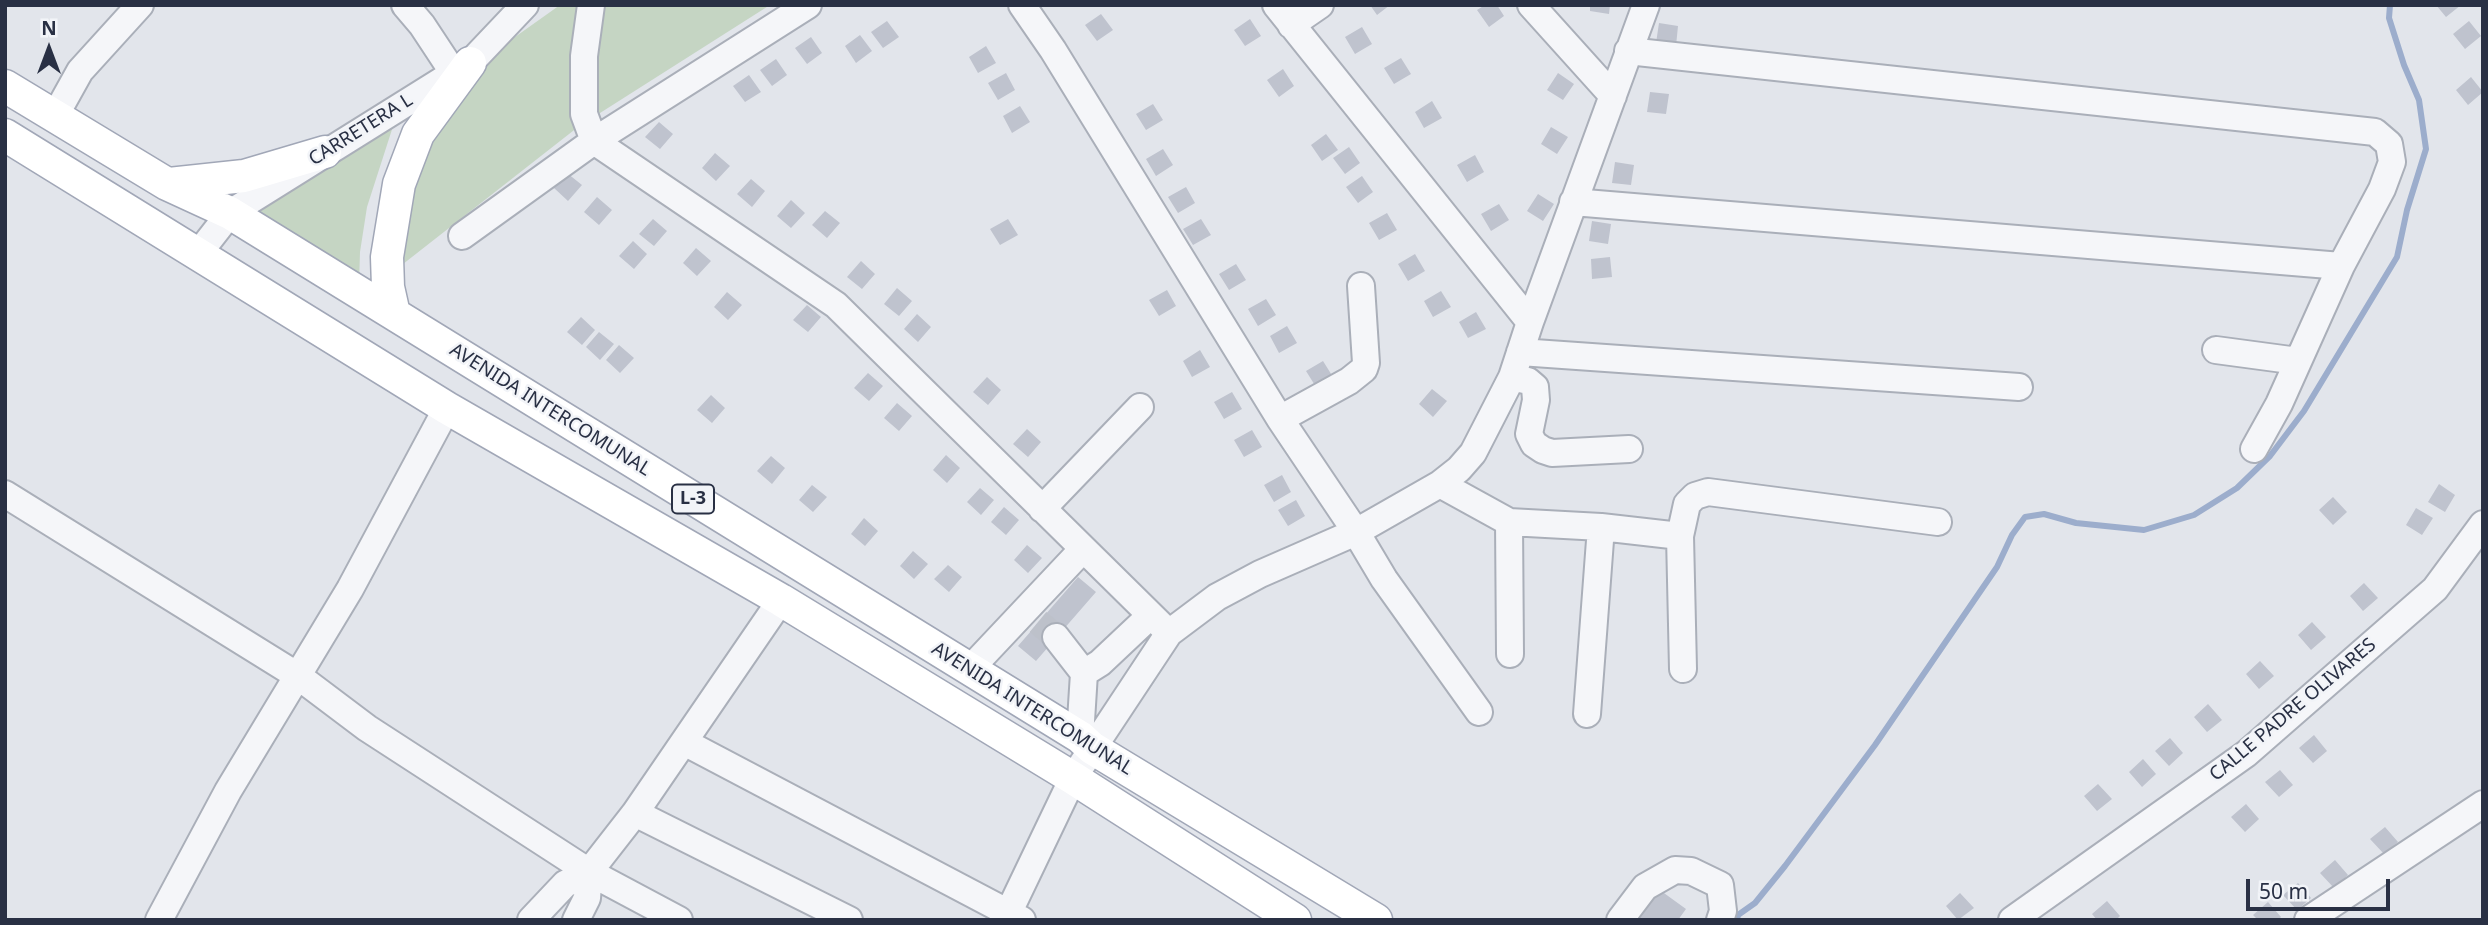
<!DOCTYPE html>
<html>
<head>
<meta charset="utf-8">
<style>
	body { margin:0 }
	#map { position:relative; width:2488px; height:925px; overflow:hidden; background:#e2e5eb; font-family:"Noto Sans",sans-serif }
	canvas { display:block }
	.frame { position:absolute; inset:0; border:7px solid #293044; pointer-events:none }
	.north { position:absolute; left:14px; top:14px; width:70px; height:70px; -webkit-text-stroke:5px #f2f4f8; paint-order:stroke; rotate:0deg; font-size:19px; font-weight:700; line-height:28px; text-align:center; color:#293044 }
	.north::after { content:''; display:block; margin:auto; width:24px; height:32px; background:#293044; clip-path:polygon(50% 0,100% 100%,50% 72%,0 100%) }
	.scale { position:absolute; left:2246px; top:879px; width:144px; height:32px; box-sizing:border-box; border:4px solid #293044; border-top:0; padding-left:9px; font-size:21px; line-height:24px; white-space:nowrap; color:#293044; -webkit-text-stroke:5px #f2f4f8; paint-order:stroke }
</style>
</head>
<body>
<div id="map">
<canvas width="2488" height="925"></canvas>
<div class="frame"></div>
<div class="north">N</div>
<div class="scale">50 m</div>
</div>
<script>
const context = document.querySelector('canvas').getContext('2d');
context.lineJoin = 'round';
function fill(path, color) {
  context.fillStyle = color;
  context.fill(path, 'evenodd');
}
function toPath(rows) {
  const path = new Path2D();
  for (const r of rows) {
    path.moveTo(r[0], r[1]);
    for (let i = 2; i < r.length; i += 2) path.lineTo(r[i], r[i + 1]);
  }
  return path;
}
function trace(path, color, width, dash) {
  context.strokeStyle = color;
  context.lineWidth = width;
  context.lineCap = dash ? 'butt' : 'round';
  context.setLineDash(dash || []);
  context.stroke(path);
}
function label(font, color, halo, rows, align = 'center') {
  context.font = font + ' "Noto Sans",sans-serif';
  context.lineWidth = 5;
  context.setLineDash([]);
  context.textBaseline = 'middle';
  context.strokeStyle = halo;
  context.fillStyle = color;
  for (const [text, x, y, turn = 0] of rows) {
    context.save();
    context.translate(x, y);
    context.rotate((+turn || 0) * Math.PI / 180);
    context.textAlign = isNaN(turn) ? turn : align;
    if (halo) context.strokeText(text, 0, 0);
    context.fillText(text, 0, 0);
    context.restore();
  }
}
const green = toPath([
	[560,5,770,5,578,127,389,275,392,228,446,86],
	[389,113,396,117,367,207,360,252,359,285,256,215]
]);
const stream = toPath([
	[1737,920,1738,915,1755,903,1785,866,1875,745,1997,567,2012,535,2025,517,2044,514,2076,523,2144,530,2194,515,2237,488,2270,456,2304,411,2397,257,2407,210,2426,149,2419,100,2404,65,2389,18,2390,5]
]);
const building = toPath([
	[1370,5,1390,5,1377,15],
	[1485,5,1497,5,1504,16,1489,27,1477,10],
	[1590,5,1610,5,1609,14,1590,11],
	[2436,5,2461,5,2446,17],
	[1101,14,1113,30,1097,41,1085,25],
	[1250,19,1261,36,1245,46,1234,30],
	[887,21,899,37,883,48,871,32],
	[2469,21,2481,36,2465,49,2453,34],
	[1659,23,1678,26,1676,46,1656,43],
	[1362,27,1372,44,1355,54,1345,37],
	[860,35,872,51,856,63,845,46],
	[811,37,822,53,807,64,795,48],
	[986,46,996,63,978,73,969,57],
	[1401,58,1411,74,1394,84,1384,68],
	[776,59,787,75,772,86,760,70],
	[1283,69,1294,86,1279,97,1267,80],
	[1006,73,1015,90,998,100,988,83],
	[1558,73,1574,84,1563,100,1547,90],
	[749,75,761,92,745,102,733,86],
	[2471,77,2483,92,2468,105,2456,90],
	[1650,92,1669,94,1666,114,1647,112],
	[1432,101,1442,118,1424,128,1415,112],
	[1153,104,1163,120,1146,130,1136,114],
	[1020,106,1030,122,1012,133,1003,116],
	[659,122,673,134,660,149,645,137],
	[1551,127,1568,137,1557,154,1541,144],
	[1326,134,1338,150,1322,161,1311,145],
	[1349,147,1360,163,1345,174,1333,158],
	[1163,149,1173,165,1156,176,1146,159],
	[715,153,730,166,716,181,702,168],
	[1475,155,1484,172,1467,182,1457,165],
	[1615,162,1634,165,1631,185,1612,183],
	[567,173,582,185,568,201,554,188],
	[1362,176,1373,192,1358,203,1346,187],
	[751,179,765,191,752,207,737,194],
	[1186,187,1195,203,1178,213,1168,197],
	[1538,194,1554,204,1543,221,1527,211],
	[597,197,612,210,599,225,584,212],
	[791,200,805,213,791,228,777,216],
	[1499,204,1509,220,1491,231,1481,214],
	[825,211,840,223,827,238,812,225],
	[1387,213,1397,230,1379,240,1369,223],
	[653,219,667,231,654,246,639,234],
	[1008,219,1018,235,1000,245,990,229],
	[1201,219,1211,235,1193,245,1183,229],
	[1592,221,1611,224,1608,244,1589,241],
	[633,241,647,254,634,269,619,256],
	[696,248,711,261,697,276,683,263],
	[1415,254,1425,271,1408,281,1398,264],
	[1610,257,1612,277,1592,279,1591,259],
	[861,261,875,274,862,289,847,277],
	[1236,264,1246,280,1229,290,1219,274],
	[897,288,912,301,899,316,884,304],
	[1167,290,1176,306,1159,316,1149,300],
	[1441,291,1451,307,1433,317,1424,301],
	[727,292,742,305,728,320,714,307],
	[1266,299,1276,315,1258,326,1248,309],
	[807,305,821,317,808,332,793,320],
	[1476,312,1486,329,1468,338,1459,322],
	[917,314,931,327,918,342,904,329],
	[581,317,595,330,582,345,567,332],
	[1287,326,1297,343,1279,353,1270,336],
	[599,332,614,344,600,360,586,347],
	[619,345,634,358,620,373,606,360],
	[1200,350,1210,367,1192,377,1183,361],
	[1323,361,1333,377,1316,387,1306,371],
	[868,373,883,386,869,401,854,388],
	[987,377,1001,390,988,405,973,392],
	[1432,389,1447,401,1433,417,1419,404],
	[1232,392,1242,409,1224,419,1214,402],
	[711,395,725,408,712,423,697,410],
	[897,403,912,416,899,431,884,418],
	[1027,429,1041,442,1028,457,1013,444],
	[1252,430,1262,447,1244,457,1234,440],
	[946,455,960,468,947,483,933,470],
	[771,456,785,468,772,484,757,471],
	[1282,475,1291,492,1274,502,1264,485],
	[2439,484,2455,495,2445,512,2428,502],
	[812,485,827,497,813,512,799,500],
	[980,488,994,500,981,515,967,502],
	[2333,497,2347,512,2333,525,2319,510],
	[1296,500,1305,516,1288,526,1278,510],
	[1004,507,1019,520,1006,535,991,522],
	[2416,508,2433,518,2422,535,2406,525],
	[864,518,878,531,865,546,851,534],
	[1027,545,1042,558,1028,573,1014,560],
	[913,551,928,564,914,579,900,566],
	[948,565,962,577,949,592,934,579],
	[1078,577,1096,592,1036,661,1018,646],
	[2364,583,2378,598,2363,611,2350,596],
	[2312,622,2326,637,2311,650,2298,635],
	[2260,661,2274,676,2259,689,2246,674],
	[2208,704,2222,720,2207,732,2194,717],
	[2314,735,2327,751,2313,763,2299,748],
	[2170,738,2183,753,2169,766,2155,751],
	[2143,759,2156,774,2142,787,2129,772],
	[2280,770,2293,785,2279,797,2265,782],
	[2098,784,2112,799,2097,811,2084,796],
	[2246,804,2259,819,2245,832,2231,817],
	[2385,827,2398,842,2384,854,2370,839],
	[2335,860,2348,875,2334,888,2320,873],
	[2298,883,2311,898,2297,910,2283,895],
	[1657,888,1686,909,1678,920,1634,920],
	[1960,893,1974,908,1958,920,1946,906],
	[2107,901,2120,916,2116,920,2097,920,2092,914],
	[2268,902,2281,917,2278,920,2258,920,2253,915]
]);
const minorTunnel = toPath([
	[1038,622,1056,637]
]);
const minor = toPath([
	[405,5,422,25,453,72],
	[591,5,584,56,584,114,594,141,836,305,1169,633],
	[1022,5,1053,50,1280,419,1356,532,1384,579,1479,712],
	[1276,5,1530,322],
	[1531,5,1613,96],
	[1291,25,1320,5],
	[1628,51,2375,132,2389,144,2392,162,2382,189,2341,266,2279,404,2254,449],
	[55,116,80,71,140,5],
	[1573,202,2341,266],
	[462,236,594,141,808,5],
	[198,254,230,213,470,63,525,5],
	[2216,350,2298,361],
	[1520,352,2019,387],
	[1512,377,1528,381,1535,387,1536,400,1529,434,1534,444,1543,450,1552,453,1629,449],
	[1280,419,1349,381,1364,369,1366,363,1361,286],
	[1440,484,1509,522,1601,527,1680,536],
	[5,494,298,676,367,728,589,872,679,920],
	[1042,509,1140,407],
	[1509,522,1510,654],
	[1056,637,1084,673,1080,737],
	[1683,669,1680,536,1687,504,1695,496,1708,492,1938,522],
	[969,670,1083,549],
	[1084,673,1100,663,1150,616],
	[1587,714,1601,527],
	[684,742,1022,920],
	[635,813,849,920],
	[159,920,228,791,350,589,447,408],
	[531,920,565,884,589,872,635,813,781,600],
	[576,920,587,898,589,872],
	[1005,920,1073,778,1169,633,1217,597,1260,574,1356,532,1440,484,1459,469,1473,453,1512,377,1530,322,1646,5],
	[1620,920,1645,887,1675,870,1691,871,1720,885,1723,911,1720,920],
	[2012,920,2246,754,2435,589,2483,524],
	[2308,920,2483,804]
]);
const major = toPath([
	[5,86,167,184,230,213,1080,737,1092,748,1376,920],
	[5,135,447,408,781,600,1073,778,1295,920],
	[169,184,244,176,325,152],
	[394,314,388,287,387,257,399,184,418,134,470,63]
]);
const shields = [
	[693,499,42]
];
const shieldNames = [
	["L-3",693,499]
];
const streetNames = [
	["CARRETERA L",361,130,-32],
	["AVENIDA INTERCOMUNAL",550,410,32],
	["AVENIDA INTERCOMUNAL",1032,709,32],
	["CALLE PADRE OLIVARES",2293,710,-40]
];
fill(green, '#c5d5c3');
trace(stream, '#9cadcc', 6);
fill(building, '#bfc3ce');
trace(minorTunnel, '#bdc1ca', 26, [26, 13]);
trace(minor, '#aaafb9', 30);
trace(major, '#a1a7b7', 35);
trace(minor, '#f5f6f9', 26);
trace(major, '#fff', 32);
for (const [x, y, w] of shields) {
  const box = new Path2D();
  box.roundRect(x - w / 2, y - 14.5, w, 29, 5);
  context.fillStyle = '#f2f4f8';
  context.fill(box);
  trace(box, '#293044', 2);
}
label('bold 18px', '#293044', null, shieldNames);
label('19px', '#293044', '#f2f4f8', streetNames);
</script>
</body>
</html>
